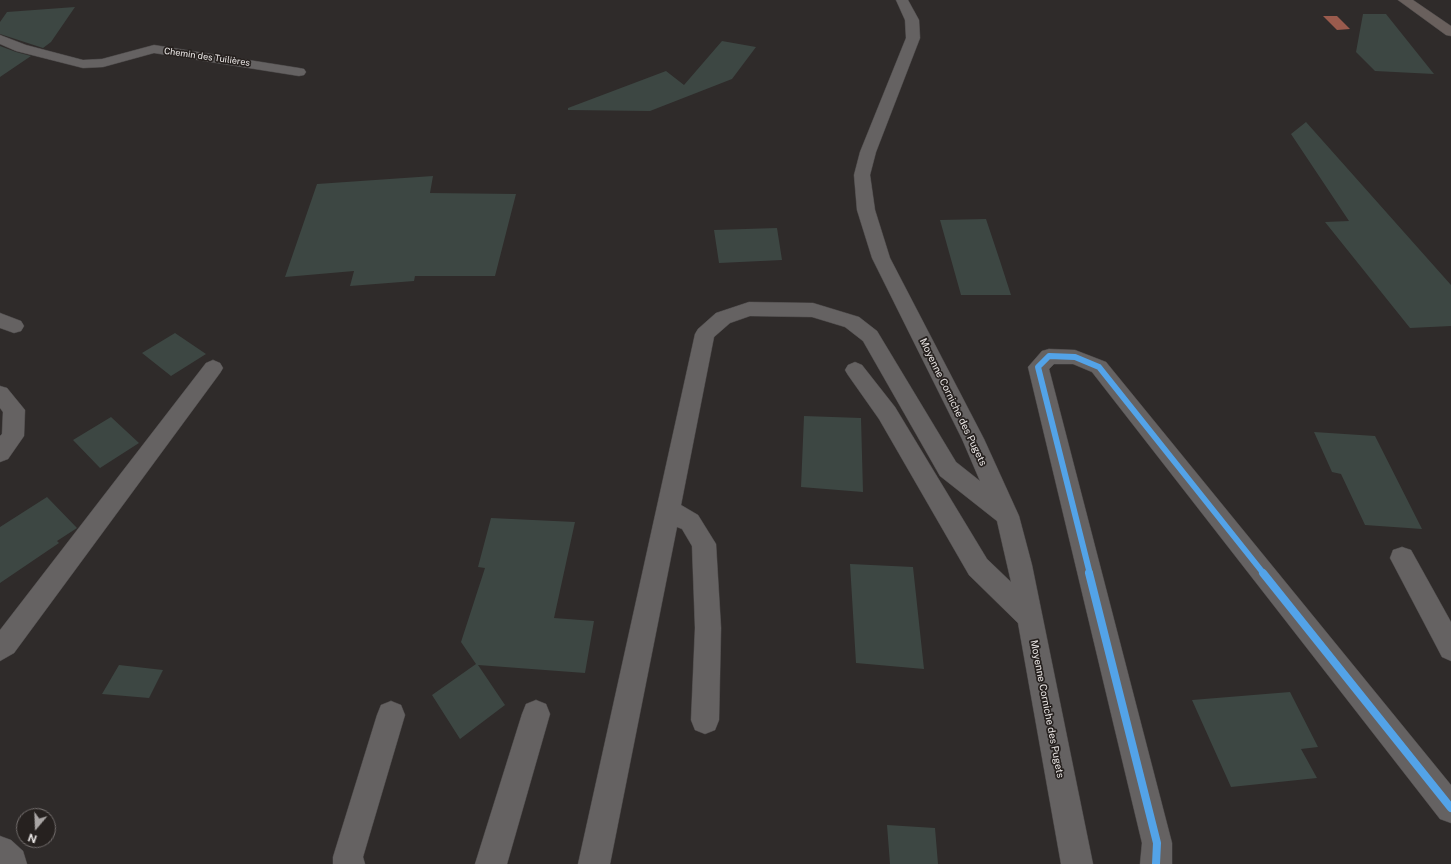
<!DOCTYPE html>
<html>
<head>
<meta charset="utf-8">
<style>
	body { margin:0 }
	#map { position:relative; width:1451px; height:864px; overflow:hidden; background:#2f2b2a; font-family:"Public Sans",sans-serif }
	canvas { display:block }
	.north { position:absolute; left:16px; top:808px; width:40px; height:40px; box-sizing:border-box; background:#26211f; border:1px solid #75706f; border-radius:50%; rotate:199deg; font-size:11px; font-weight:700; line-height:16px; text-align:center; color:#ebe7e6 }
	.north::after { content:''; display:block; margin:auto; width:14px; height:18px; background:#a9a5a4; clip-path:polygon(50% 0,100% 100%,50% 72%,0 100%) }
</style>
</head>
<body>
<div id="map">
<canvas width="1451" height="864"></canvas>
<div class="north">N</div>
</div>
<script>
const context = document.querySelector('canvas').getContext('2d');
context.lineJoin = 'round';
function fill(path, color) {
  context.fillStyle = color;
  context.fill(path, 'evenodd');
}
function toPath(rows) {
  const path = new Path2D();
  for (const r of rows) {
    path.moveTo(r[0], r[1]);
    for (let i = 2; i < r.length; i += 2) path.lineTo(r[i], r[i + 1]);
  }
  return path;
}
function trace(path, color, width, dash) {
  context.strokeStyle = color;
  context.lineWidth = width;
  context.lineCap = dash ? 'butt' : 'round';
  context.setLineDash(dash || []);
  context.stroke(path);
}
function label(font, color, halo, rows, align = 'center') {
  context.font = font + ' "Public Sans",sans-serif';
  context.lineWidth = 3.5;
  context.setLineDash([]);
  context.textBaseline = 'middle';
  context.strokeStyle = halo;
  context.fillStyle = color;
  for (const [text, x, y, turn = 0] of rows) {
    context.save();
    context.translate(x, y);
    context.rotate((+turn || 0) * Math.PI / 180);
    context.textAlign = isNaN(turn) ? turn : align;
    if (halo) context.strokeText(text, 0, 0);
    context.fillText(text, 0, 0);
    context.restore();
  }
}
const water = toPath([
	[1323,16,1337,16,1350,29,1337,30]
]);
const building = toPath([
	[75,7,51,42,43,48,0,34,0,22,7,12],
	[1363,14,1386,14,1434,74,1375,71,1356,52],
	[722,41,756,47,732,79,650,111,568,110,568,108,666,71,684,85],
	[0,46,16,52,31,56,0,77],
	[1306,122,1451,285,1451,326,1410,328,1325,222,1349,221,1291,134],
	[433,176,430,193,516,194,495,276,415,276,414,281,350,286,354,271,285,277,317,184],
	[986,219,1000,261,1011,295,961,295,940,220],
	[777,228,782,260,719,263,714,230],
	[175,333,206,354,171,376,142,353],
	[804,416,861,418,863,492,801,487],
	[111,417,139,443,100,468,73,440],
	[1314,432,1375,436,1422,529,1365,525,1341,474,1332,472],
	[47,497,77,528,57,541,59,543,0,583,0,527],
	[491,518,575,522,554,618,594,621,585,673,478,665,505,705,460,739,432,695,476,664,461,642,485,568,478,567],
	[850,564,913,567,924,669,856,663],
	[119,665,163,670,149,698,102,694],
	[1290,692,1318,747,1301,749,1317,778,1231,787,1192,700],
	[887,825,935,828,938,864,890,864]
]);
const minor = toPath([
	[896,0,908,0,919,20,920,38,876,152,870,175,875,210,890,258,984,439,1019,516,1032,565,1093,864,1061,864,1018,623,969,575,879,419,848,375,845,370,848,365,855,362,862,365,895,407,987,559,1011,582,997,521,940,476,863,341,845,327,812,317,750,316,730,323,714,337,681,505,698,515,716,544,721,628,719,720,715,730,705,734,695,730,691,720,695,628,692,546,682,529,677,527,610,864,578,864,695,334,698,329,716,313,749,302,813,303,859,317,877,331,956,462,980,481,962,439,872,258,857,210,854,175,860,152,906,38,905,20,896,0],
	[0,35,26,45,83,60,102,59,154,45,299,68,304,69,306,72,304,75,299,76,154,53,103,67,83,68,16,51,0,44,0,35],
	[0,313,21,321,24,326,21,331,14,333,0,328,0,313],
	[1049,349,1075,350,1106,362,1451,785,1451,823,1440,819,1092,372,1073,364,1054,364,1049,369,1172,843,1172,864,1140,864,1142,843,1028,367,1042,351,1049,349],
	[213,360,220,363,223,368,220,373,14,653,0,661,0,630,206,363,213,360],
	[0,386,7,388,25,410,24,436,8,459,0,462,0,436,2,434,3,412,0,408,0,386],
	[1402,547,1411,550,1451,622,1451,661,1442,657,1390,558,1393,550,1402,547],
	[536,700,546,704,550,714,507,864,475,864,522,714,526,704,536,700],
	[391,701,401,705,405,715,363,857,365,864,333,864,333,857,377,715,381,705,391,701],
	[0,836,11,840,23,851,27,864,0,864,0,836]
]);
const major = toPath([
	[1398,0,1413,0,1451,26,1451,36,1446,35,1398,0]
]);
const bus1Far1 = toPath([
	[1090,574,1038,367,1049,356,1075,357,1099,367,1264,574]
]);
const bus1 = toPath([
	[1089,573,1157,843,1156,864],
	[1263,573,1451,808]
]);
const farStreetnames = [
	["Chemin des Tuilières",207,57,8]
];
const streetNames = [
	["Moyenne Corniche des Pugets",953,402,64],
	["Moyenne Corniche des Pugets",1047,709,79]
];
fill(water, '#9a5b4d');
fill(building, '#3d4743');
trace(minor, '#494646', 1);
trace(major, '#494646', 1);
fill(minor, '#656262');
fill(major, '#69605d');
trace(bus1Far1, '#53a3e8', 6);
trace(bus1, '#53a3e8', 8);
label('9px', '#ebe7e6', '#26211f', farStreetnames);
label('10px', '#ebe7e6', '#26211f', streetNames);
</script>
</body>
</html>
